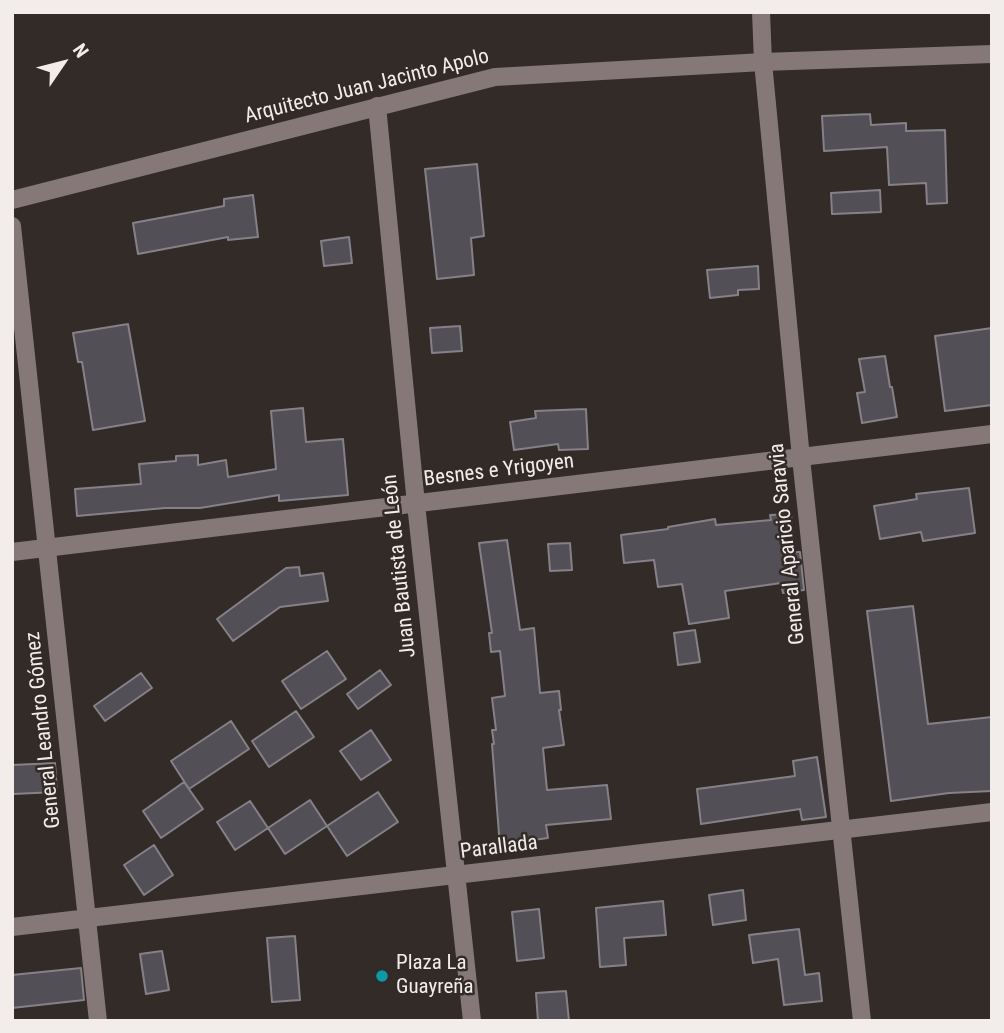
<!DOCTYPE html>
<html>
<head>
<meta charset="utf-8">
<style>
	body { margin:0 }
	#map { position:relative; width:1004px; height:1033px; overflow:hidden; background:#322b27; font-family:"Roboto Condensed",sans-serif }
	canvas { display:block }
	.frame { position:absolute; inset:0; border:14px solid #f2edeb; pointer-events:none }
	.north { position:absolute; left:28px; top:28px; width:70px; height:70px; -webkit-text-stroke:5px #322b27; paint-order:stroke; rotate:55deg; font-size:19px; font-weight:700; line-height:28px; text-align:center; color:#f2edeb }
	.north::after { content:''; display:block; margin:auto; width:24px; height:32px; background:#f2edeb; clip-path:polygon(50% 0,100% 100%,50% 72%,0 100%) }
</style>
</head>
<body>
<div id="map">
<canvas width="1004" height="1033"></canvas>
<div class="frame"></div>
<div class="north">N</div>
</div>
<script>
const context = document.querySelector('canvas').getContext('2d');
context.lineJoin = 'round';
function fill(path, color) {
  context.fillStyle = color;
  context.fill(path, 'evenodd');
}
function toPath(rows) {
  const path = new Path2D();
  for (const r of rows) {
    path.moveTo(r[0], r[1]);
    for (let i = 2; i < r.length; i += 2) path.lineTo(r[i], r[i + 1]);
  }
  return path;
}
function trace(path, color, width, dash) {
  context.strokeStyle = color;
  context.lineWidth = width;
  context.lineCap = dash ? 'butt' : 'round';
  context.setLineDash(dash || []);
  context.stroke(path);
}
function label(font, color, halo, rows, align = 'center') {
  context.font = font + ' "Roboto Condensed",sans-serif';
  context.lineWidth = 5;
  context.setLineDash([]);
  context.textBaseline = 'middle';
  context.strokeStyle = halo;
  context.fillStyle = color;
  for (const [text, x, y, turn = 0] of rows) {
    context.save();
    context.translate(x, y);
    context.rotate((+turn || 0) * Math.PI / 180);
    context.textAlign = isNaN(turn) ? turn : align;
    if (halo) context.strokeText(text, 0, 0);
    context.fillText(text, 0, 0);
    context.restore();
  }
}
const building = toPath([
	[870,114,871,125,906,123,906,131,945,130,947,203,927,204,926,183,889,185,887,147,824,151,822,116,870,114],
	[477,164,484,236,471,238,474,275,437,279,425,169,477,164],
	[880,190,881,212,832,214,831,193,880,190],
	[253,195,258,237,228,240,228,237,138,254,133,223,224,206,224,199,253,195],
	[349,237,352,263,324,266,321,241,349,237],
	[758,266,759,289,738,290,738,295,710,298,707,270,758,266],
	[128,324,145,421,93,430,82,362,78,362,73,333,128,324],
	[460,326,462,351,432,353,430,328,460,326],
	[992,328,992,405,945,411,935,336,992,328],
	[885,356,890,387,892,387,897,417,862,423,857,393,865,392,859,359,885,356],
	[303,408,306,442,343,439,348,495,279,501,279,495,200,508,165,508,77,516,75,489,141,484,139,464,176,461,176,456,198,455,198,465,226,460,228,477,276,469,271,411,303,408],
	[586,409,588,449,559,450,558,444,514,450,510,422,536,418,535,411,586,409],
	[969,488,975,533,923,541,921,532,880,539,874,506,917,499,916,494,969,488],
	[791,514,794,552,800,552,804,590,783,593,781,583,725,591,729,618,689,624,682,584,658,587,654,560,624,563,621,535,668,529,668,527,715,519,716,525,771,520,770,515,791,514],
	[507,540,520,630,534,628,540,693,559,691,561,710,559,710,564,745,543,748,547,790,607,785,611,819,546,825,548,838,526,841,527,844,500,847,492,744,494,744,492,730,496,730,492,698,505,696,500,651,491,652,489,633,492,633,479,543,507,540],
	[570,543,572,570,550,571,548,544,570,543],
	[299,567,300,576,323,573,328,601,280,607,233,641,217,619,286,568,299,567],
	[913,606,928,724,992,717,992,791,949,793,891,801,867,611,913,606],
	[695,630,700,662,678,665,674,633,695,630],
	[327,651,346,679,301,709,282,681,327,651],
	[380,670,391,685,358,709,347,694,380,670],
	[141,673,152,688,105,721,94,706,141,673],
	[296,711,314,737,269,767,252,741,296,711],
	[231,721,249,749,189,789,171,761,231,721],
	[371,730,391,760,361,780,340,751,371,730],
	[817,757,826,817,802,820,800,809,701,824,697,789,795,776,793,761,817,757],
	[55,763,57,792,13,794,12,765,55,763],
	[184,782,203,809,161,838,143,811,184,782],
	[378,792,398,822,347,856,327,826,378,792],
	[310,800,327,826,285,854,268,828,310,800],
	[250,801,268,828,235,850,217,822,250,801],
	[154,845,173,875,144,895,124,865,154,845],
	[743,890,746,920,713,925,709,895,743,890],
	[663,901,666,935,624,938,626,965,600,967,596,908,663,901],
	[539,909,544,958,517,961,512,912,539,909],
	[799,929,805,975,819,973,822,1001,784,1005,778,959,753,963,749,935,799,929],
	[295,936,300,1000,272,1002,267,938,295,936],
	[162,951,169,990,146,994,140,954,162,951],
	[81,968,84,1000,12,1008,12,975,81,968],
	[566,991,569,1021,538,1021,536,993,566,991]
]);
const minor = toPath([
	[761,12,763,62,801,458,862,1021],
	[377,106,416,504,472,1021],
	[12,200,495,77,763,62,992,54],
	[12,226,98,1021],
	[12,552,992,434],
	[12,927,992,812]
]);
const markers = [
	[382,976,7,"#0f9aa8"]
];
const streetNames = [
	["Arquitecto Juan Jacinto Apolo",367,87,-14],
	["Besnes e Yrigoyen",499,471,-7],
	["General Aparicio Saravia",788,544,-96],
	["Juan Bautista de León",400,566,-96],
	["General Leandro Gómez",44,730,-96],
	["Parallada",499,848,-7]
];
const poiNames = [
	["Plaza La",396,964],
	["Guayreña",396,988]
];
fill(building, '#534f56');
trace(building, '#858188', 2);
trace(minor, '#867778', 18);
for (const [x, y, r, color] of markers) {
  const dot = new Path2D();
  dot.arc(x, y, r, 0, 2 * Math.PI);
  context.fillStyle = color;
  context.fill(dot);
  trace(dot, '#322b27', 2.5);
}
label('21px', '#f2edeb', '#322b27', streetNames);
label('21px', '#f2edeb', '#322b27', poiNames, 'left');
</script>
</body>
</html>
